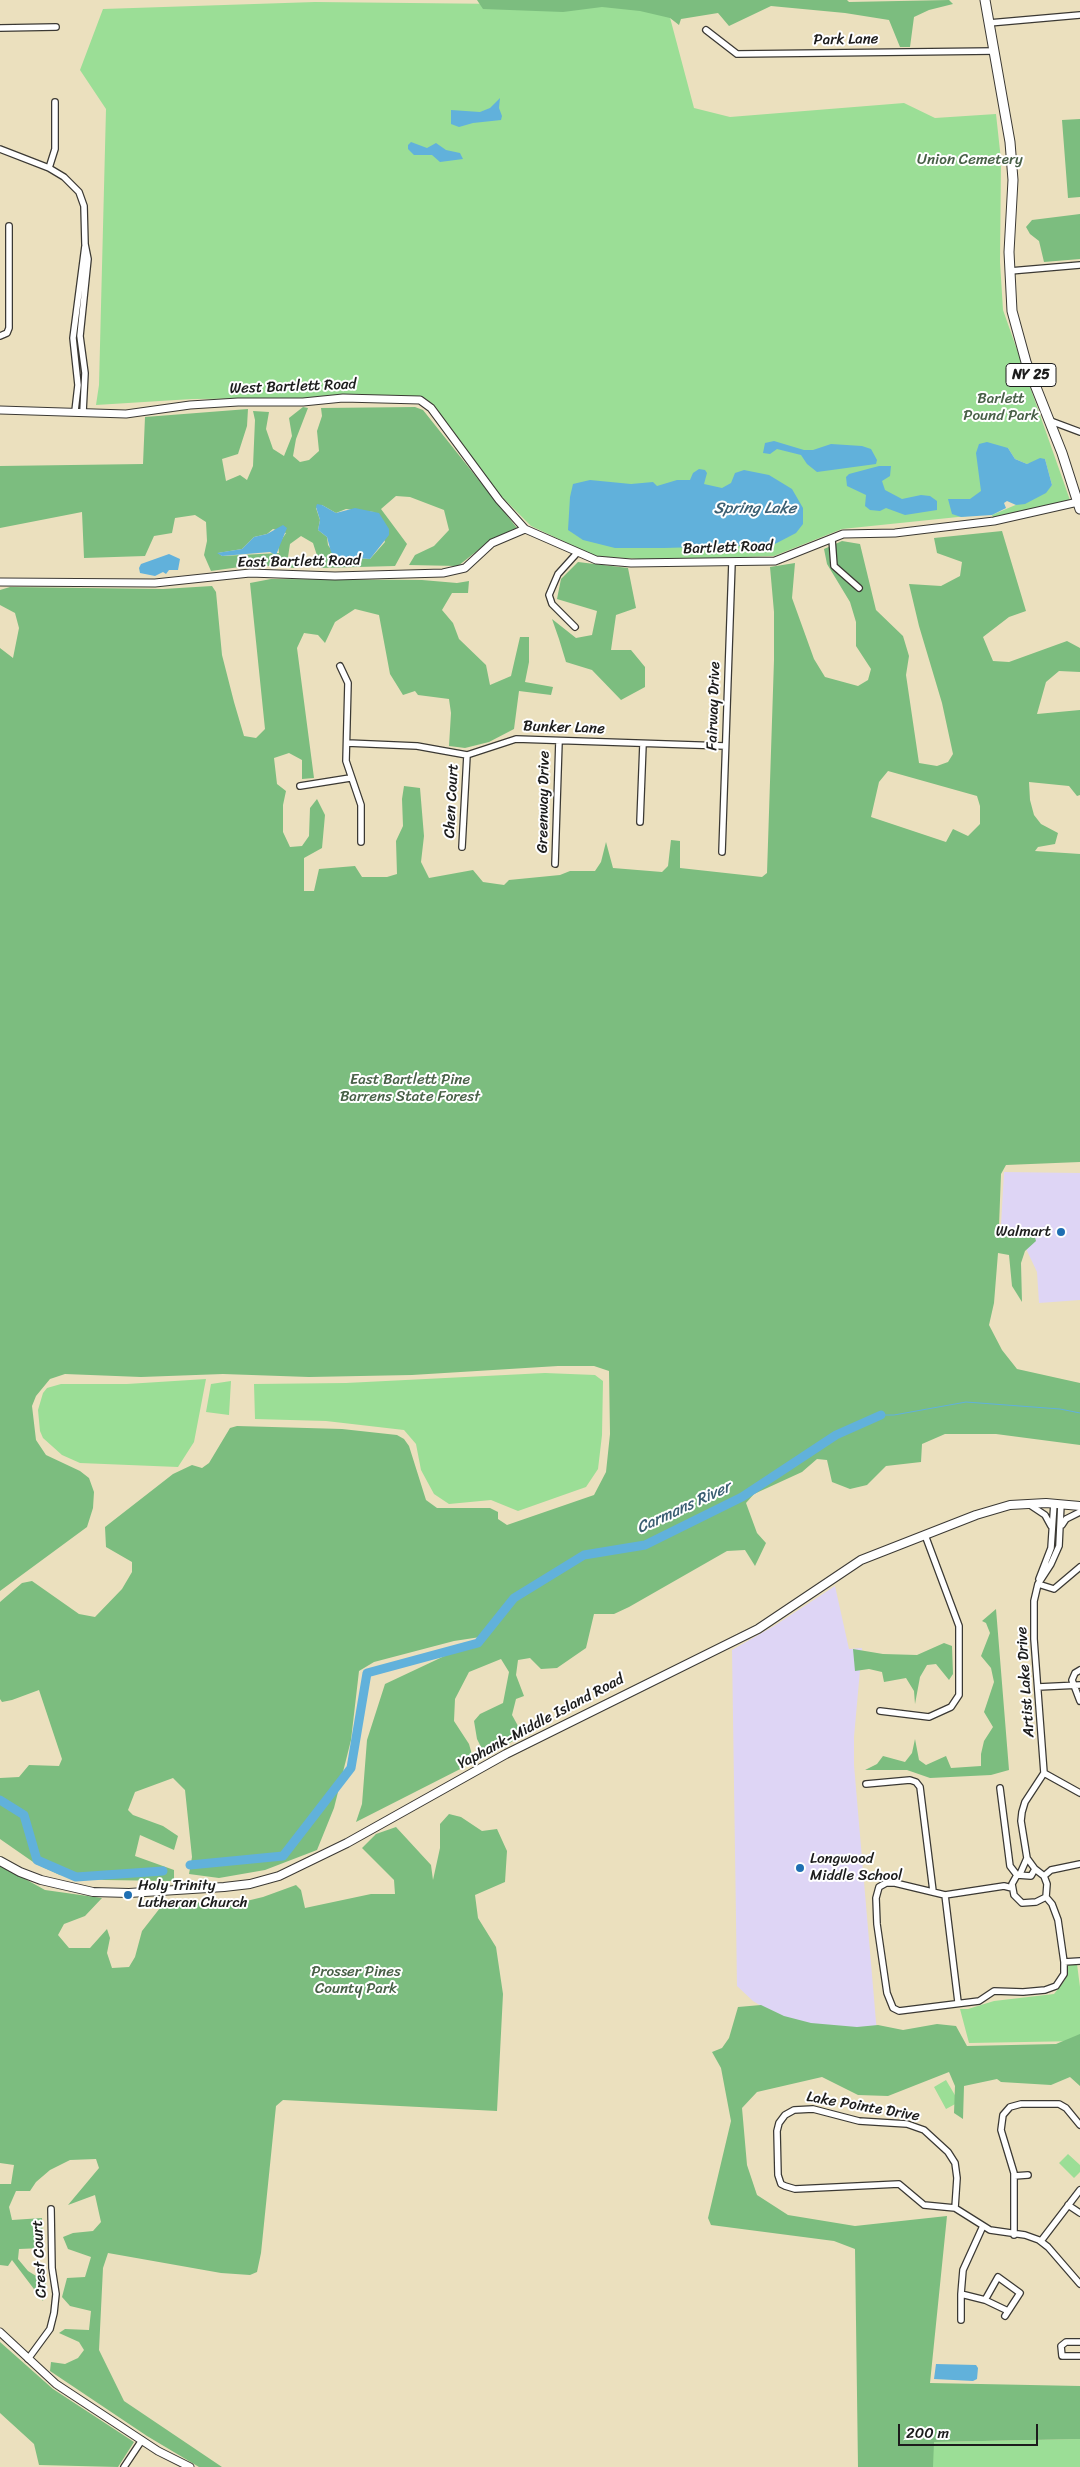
<!DOCTYPE html>
<html>
<head>
<meta charset="utf-8">
<style>
	body { margin:0 }
	#map { position:relative; width:1080px; height:2467px; overflow:hidden; background:#ebe0be; font-family:Sriracha,sans-serif }
	canvas { display:block }
	.scale { position:absolute; left:898px; top:2424px; width:140px; height:22px; box-sizing:border-box; border:2px solid #1c1c1c; border-top:0; padding-left:6px; font-size:15px; line-height:18px; white-space:nowrap; color:#1c1c1c; -webkit-text-stroke:4px #fff; paint-order:stroke }
</style>
</head>
<body>
<div id="map">
<canvas width="1080" height="2467"></canvas>
<div class="scale">200 m</div>
</div>
<script>
const context = document.querySelector('canvas').getContext('2d');
context.lineJoin = 'round';
function fill(path, color) {
  context.fillStyle = color;
  context.fill(path, 'evenodd');
}
function toPath(rows) {
  const path = new Path2D();
  for (const r of rows) {
    path.moveTo(r[0], r[1]);
    for (let i = 2; i < r.length; i += 2) path.lineTo(r[i], r[i + 1]);
  }
  return path;
}
function trace(path, color, width, dash) {
  context.strokeStyle = color;
  context.lineWidth = width;
  context.lineCap = dash ? 'butt' : 'round';
  context.setLineDash(dash || []);
  context.stroke(path);
}
function label(font, color, halo, rows, align = 'center') {
  context.font = font + ' Sriracha,sans-serif';
  context.lineWidth = 4;
  context.setLineDash([]);
  context.textBaseline = 'middle';
  context.strokeStyle = halo;
  context.fillStyle = color;
  for (const [text, x, y, turn = 0] of rows) {
    context.save();
    context.translate(x, y);
    context.rotate((+turn || 0) * Math.PI / 180);
    context.textAlign = isNaN(turn) ? turn : align;
    if (halo) context.strokeText(text, 0, 0);
    context.fillText(text, 0, 0);
    context.restore();
  }
}
const built = toPath([
	[1004,1172,1080,1173,1080,1300,1039,1303,1037,1272,1021,1238,1001,1225],
	[835,1586,849,1649,862,1648,854,1737,854,1765,878,2045,874,2056,768,2010,753,2001,737,1986,732,1650,774,1626]
]);
const green = toPath([
	[315,2,600,5,668,10,694,108,730,117,904,103,935,118,996,114,1001,160,1000,262,1003,310,1071,503,994,521,992,515,1039,495,1052,485,1045,459,1027,464,1015,459,1008,448,987,514,842,529,774,556,654,560,595,556,531,526,501,496,431,404,413,397,192,399,96,405,99,385,106,109,80,70,103,9],
	[545,1373,595,1375,603,1381,602,1435,598,1469,586,1487,518,1511,491,1500,449,1504,434,1494,421,1470,416,1444,404,1430,326,1421,255,1419,254,1384,346,1383],
	[206,1379,194,1442,178,1467,80,1463,62,1455,43,1438,40,1431,38,1410,43,1393,47,1388,61,1384,127,1384],
	[231,1381,229,1415,206,1412,211,1384],
	[1067,1964,1077,1964,1080,1987,1080,2041,969,2043,960,2009,968,2009,994,2001,1054,1994,1065,1980],
	[946,2080,959,2102,946,2109,934,2087],
	[1068,2154,1080,2165,1080,2172,1074,2178,1059,2163],
	[1080,2439,1080,2467,933,2467,933,2442]
]);
const forest = toPath([
	[477,0,847,0,849,2,949,0,953,4,929,10,914,17,910,47,900,47,889,20,845,13,771,6,729,26,718,13,681,19,679,25,670,18,640,11,602,7,563,12,483,9],
	[1080,119,1080,197,1068,198,1062,120],
	[1080,214,1080,259,1044,262,1039,241,1030,234,1026,227,1032,220],
	[303,407,308,408,296,439,293,456,300,462,309,460,319,451,317,431,322,416,321,408,415,407,423,410,517,528,492,539,458,566,409,565,415,555,434,546,449,530,444,510,410,497,396,496,381,509,407,544,395,566,321,568,313,543,301,536,290,544,288,557,295,568,254,565,211,571,204,555,207,541,206,522,195,515,175,518,172,533,154,536,145,556,84,558,82,512,0,528,0,466,143,464,145,417,248,409,247,426,238,454,222,459,226,481,240,475,247,480,253,466,255,420,253,411,269,412,266,429,273,449,284,456,292,436,289,418],
	[322,505,336,513,346,509,374,512,385,542,370,559,336,557,328,545,327,537,318,530,320,520,316,508],
	[273,529,286,533,278,545,279,553,222,556,218,553,242,549,254,537,267,534],
	[1002,531,1026,611,1009,617,983,637,993,661,1009,662,1067,641,1080,648,1080,672,1059,671,1046,682,1037,714,1080,710,1080,795,1077,796,1069,786,1029,782,1030,800,1034,815,1041,824,1058,833,1055,844,1038,847,1035,851,1080,854,1080,1162,1006,1165,1001,1174,999,1226,1010,1231,1033,1230,1036,1241,1025,1251,1021,1263,1022,1302,1012,1286,1009,1255,998,1253,994,1303,989,1325,1002,1350,1017,1369,1080,1383,1080,1445,996,1434,945,1434,922,1444,921,1462,886,1466,867,1485,850,1489,832,1482,827,1460,817,1459,802,1472,754,1494,746,1503,757,1533,766,1543,755,1566,745,1550,727,1551,629,1607,614,1614,594,1614,586,1648,557,1668,541,1669,530,1658,518,1660,516,1675,524,1696,516,1699,512,1715,523,1735,486,1757,477,1739,474,1721,480,1714,503,1703,509,1672,501,1659,469,1672,455,1699,454,1721,469,1744,474,1762,356,1822,362,1804,367,1740,385,1684,487,1636,454,1641,374,1662,359,1671,351,1740,334,1808,317,1850,265,1870,219,1878,189,1874,192,1857,185,1790,173,1778,135,1792,128,1810,133,1815,163,1826,178,1836,174,1850,140,1835,135,1856,174,1870,174,1881,104,1880,60,1875,36,1864,0,1839,0,1778,19,1777,29,1765,59,1766,62,1759,39,1690,12,1700,2,1702,0,1699,0,1602,22,1583,32,1581,79,1614,95,1617,122,1589,132,1572,132,1562,106,1547,105,1527,173,1474,192,1465,202,1468,209,1463,230,1428,237,1426,342,1429,397,1435,404,1439,409,1446,426,1500,437,1508,490,1508,498,1512,498,1519,507,1525,594,1495,606,1472,610,1434,609,1371,594,1366,558,1366,412,1375,309,1377,223,1374,141,1377,65,1374,50,1379,36,1396,32,1406,36,1440,46,1455,80,1471,89,1478,94,1492,93,1508,87,1527,0,1591,0,648,13,658,19,628,15,613,0,605,0,590,10,587,163,589,212,586,216,592,222,655,234,702,244,736,256,738,265,729,250,583,271,579,422,580,457,583,469,581,468,593,452,593,442,610,453,623,459,639,486,665,490,685,511,676,520,637,529,637,529,662,525,682,553,687,551,695,519,691,514,729,489,742,465,748,449,746,451,713,449,699,418,695,415,691,403,695,390,674,379,615,355,609,335,622,325,643,318,635,304,633,297,648,314,778,302,779,302,760,289,753,274,758,277,784,286,791,283,805,283,832,290,847,302,846,309,836,310,808,317,799,325,815,322,848,304,858,304,891,314,891,319,869,355,866,362,877,387,877,397,874,396,841,403,826,402,799,404,786,420,788,424,836,421,862,429,878,473,870,483,882,504,885,509,880,560,875,570,871,595,871,601,862,606,842,613,868,662,872,668,866,671,840,680,841,680,868,762,877,767,873,774,660,774,612,770,567,795,563,792,598,814,659,825,677,858,686,868,680,871,669,856,646,856,622,850,602,827,564,824,549,842,541,860,544,876,610,903,636,909,656,906,675,919,763,937,766,948,762,953,754,942,703,919,626,909,584,941,586,960,576,962,562,937,553,934,538],
	[888,771,977,796,980,806,980,824,968,836,953,829,946,842,871,817,879,782],
	[578,562,628,568,636,608,616,615,611,650,631,650,645,667,645,687,621,700,592,670,566,662,559,639,552,619,576,638,592,635,597,611,557,599,561,579],
	[996,1609,1009,1770,991,1775,930,1778,907,1770,865,1770,877,1764,883,1756,905,1762,912,1753,915,1739,919,1760,926,1765,946,1756,951,1768,981,1766,981,1754,984,1741,993,1727,984,1712,994,1682,991,1668,981,1656,990,1633,986,1623,982,1621],
	[944,1643,952,1646,953,1674,949,1680,936,1664,927,1665,920,1677,915,1704,914,1691,906,1678,884,1682,882,1672,869,1669,855,1671,853,1649,883,1654,917,1655],
	[449,1814,461,1817,482,1831,497,1829,507,1851,505,1882,475,1895,478,1918,496,1947,503,1994,497,2111,283,2100,276,2106,261,2253,257,2272,250,2275,221,2273,108,2253,103,2268,99,2350,124,2401,222,2467,199,2467,147,2436,50,2371,51,2362,65,2364,78,2358,84,2350,79,2342,59,2333,65,2329,89,2330,91,2311,70,2306,62,2297,67,2278,85,2277,91,2257,68,2249,63,2237,73,2233,93,2231,101,2222,95,2195,68,2205,99,2168,96,2159,70,2160,50,2170,36,2182,30,2191,16,2191,9,2207,12,2220,42,2218,43,2248,19,2249,18,2259,28,2271,46,2282,43,2301,12,2260,8,2266,0,2265,0,2184,11,2184,14,2165,0,2163,0,1865,45,1890,102,1898,85,1916,64,1924,58,1935,69,1948,90,1948,107,1929,110,1938,107,1953,112,1968,129,1967,135,1957,142,1931,160,1908,172,1900,230,1905,263,1897,296,1885,301,1890,305,1908,371,1894,395,1894,394,1880,362,1848,376,1834,396,1827,431,1865,433,1880,440,1848,440,1824],
	[761,2005,784,2016,811,2023,857,2027,878,2025,903,2030,937,2024,956,2026,967,2046,1056,2044,1080,2034,1080,2086,1070,2077,1051,2085,1001,2082,997,2079,964,2086,963,2119,954,2113,955,2086,949,2072,888,2096,858,2095,822,2077,757,2092,742,2108,747,2165,757,2195,788,2215,855,2226,947,2216,930,2383,1080,2386,1080,2439,934,2442,933,2467,858,2467,855,2249,834,2241,711,2225,708,2218,731,2121,721,2068,712,2052,722,2048,729,2038,738,2007],
	[0,2342,53,2389,134,2442,118,2467,39,2465,34,2444,0,2413]
]);
const water = toPath([
	[500,98,499,108,502,116,501,120,473,123,459,127,451,124,451,110,480,112,490,108],
	[411,142,427,148,436,143,446,150,460,153,463,159,440,162,432,155,414,155,408,149,408,145],
	[774,441,804,450,813,450,831,444,862,446,871,449,877,460,876,464,817,472,807,464,801,455,777,449,770,454,763,453,765,443],
	[987,442,1008,448,1015,459,1027,464,1040,458,1045,459,1052,485,1046,493,1025,504,1016,505,1007,501,1004,503,1006,508,992,515,961,517,952,514,948,499,970,499,981,491,976,453,979,444],
	[879,466,891,466,890,476,882,481,885,490,902,499,921,495,930,496,937,501,937,510,905,515,886,508,880,511,870,510,865,506,866,495,847,486,846,477,849,474],
	[699,469,705,470,707,473,704,484,722,488,731,483,735,473,744,470,769,475,792,489,803,508,803,524,796,533,773,545,664,548,615,548,583,540,568,530,570,497,573,484,590,480,631,484,653,482,657,486,677,480,690,480,693,473],
	[317,504,322,505,336,513,355,508,379,513,389,529,389,535,370,559,336,557,331,552,327,537,318,530,320,520,316,507],
	[283,525,287,528,276,555,270,552,222,556,217,553,242,549,254,537,267,534],
	[169,554,180,559,178,570,169,570,166,574,163,572,155,576,140,573,139,568,141,564],
	[936,2364,976,2365,978,2368,977,2379,973,2381,934,2379]
]);
const stream = toPath([
	[881,1415,894,1415,966,1402,1060,1409,1080,1413]
]);
const river = toPath([
	[0,1800,24,1815,37,1860,76,1877,163,1871],
	[190,1865,283,1856,351,1768,367,1673,478,1643,514,1598,584,1555,645,1545,742,1497,836,1435,881,1415]
]);
const minor = toPath([
	[989,23,1080,15],
	[0,28,56,27],
	[706,30,737,54,995,51],
	[0,149,49,168,64,177,79,192,84,206,85,244,88,259,80,336,85,373,83,412],
	[49,168,55,149,55,102],
	[1010,271,1080,265],
	[0,336,7,333,9,328,9,226],
	[75,411,78,385,73,338,85,246],
	[1048,420,1080,432],
	[832,539,834,566,859,588],
	[575,627,552,604,549,595,558,574,577,553],
	[340,666,348,683,346,761,361,805,361,842],
	[347,743,417,746,467,755,516,739,725,746],
	[300,786,350,778],
	[640,822,643,744],
	[462,847,467,755],
	[722,852,732,562],
	[555,864,559,741],
	[1030,1505,1045,1515,1051,1526],
	[1062,1525,1066,1519,1080,1512],
	[1039,1579,1051,1548,1054,1503],
	[1038,1584,1054,1589,1080,1567],
	[1080,1670,1075,1673,1072,1680,1080,1701],
	[1038,1687,1080,1685],
	[880,1711,929,1717,951,1707,959,1695,959,1626,925,1535],
	[1044,1773,1080,1793],
	[866,1784,910,1780,916,1782,920,1787,933,1891],
	[1000,1788,1010,1866,1017,1875],
	[1027,1858,1021,1821,1022,1812,1025,1802,1044,1773,1034,1639,1034,1601,1038,1584,1051,1564,1059,1546,1061,1504],
	[1035,1869,1044,1876,1047,1884,1046,1897,1036,1902,1022,1903,1014,1895,1012,1884,1017,1875,1031,1876,1035,1869],
	[1020,1874,1027,1858,1035,1869],
	[1044,1876,1051,1870,1080,1864],
	[1012,1888,1004,1886,945,1895,895,1883,886,1883,879,1887,876,1898,877,1924,887,1993,893,2008,899,2011,979,2001,994,1991,1023,1992,1045,1990,1056,1986,1064,1974,1064,1962,1058,1920,1052,1904,1046,1897],
	[945,1895,958,2002],
	[1064,1962,1080,1961],
	[1014,2176,1028,2175],
	[1068,2205,1080,2213],
	[955,2208,957,2178,955,2163,948,2152,924,2130,907,2124,859,2121,813,2109,794,2110,785,2115,779,2123,777,2131,778,2175,781,2184,785,2186,795,2189,899,2184,924,2205,955,2208,990,2230,1025,2235,1039,2240,1048,2247,1080,2284],
	[983,2226,963,2270,961,2294,985,2300,998,2277,1020,2293,1005,2316],
	[1014,2235,1014,2173,1001,2130,1003,2115,1010,2107,1021,2104,1059,2104,1066,2108,1080,2125],
	[1041,2241,1080,2190],
	[985,2300,1008,2311],
	[961,2320,961,2294],
	[1080,2342,1066,2342,1061,2346,1062,2356,1080,2356],
	[28,2359,50,2329,54,2313,56,2294,52,2268,51,2209],
	[124,2467,142,2440]
]);
const tertiary = toPath([
	[0,410,126,414,190,405,238,402,303,402,343,398,420,400,431,408,499,500,525,529,596,560,631,563,775,561,843,534,895,533,994,521,1078,502],
	[0,582,155,583,250,573,335,576,443,573,465,568,492,543,525,529],
	[0,2332,56,2384,158,2451,190,2467]
]);
const secondary = toPath([
	[0,1861,20,1872,41,1880,93,1892,129,1893,224,1887,250,1884,279,1876,347,1843,506,1754,758,1629,861,1560,976,1515,1010,1505,1046,1503,1080,1506]
]);
const primary = toPath([
	[985,0,1010,142,1013,180,1009,252,1012,311,1026,362,1062,453,1080,509]
]);
const markers = [
	[1061,1232,5,"#1f6fb2"],
	[800,1868,5,"#1f6fb2"],
	[128,1895,5,"#1f6fb2"]
];
const shields = [
	[1031,375,50]
];
const shieldNames = [
	["NY 25",1031,375]
];
const streetNames = [
	["Park Lane",846,40,-1],
	["West Bartlett Road",293,387,-2],
	["Bartlett Road",728,548,-2],
	["East Bartlett Road",299,562,-1],
	["Fairway Drive",714,706,-88],
	["Bunker Lane",564,728,2],
	["Chen Court",452,801,-87],
	["Greenway Drive",544,802,-89],
	["Artist Lake Drive",1026,1682,-94],
	["Yaphank-Middle Island Road",541,1722,-28],
	["Lake Pointe Drive",863,2107,10],
	["Crest Court",40,2259,-93]
];
const parkNames = [
	["Union Cemetery",970,160],
	["Barlett",1001,399],
	["Pound Park",1001,416],
	["East Bartlett Pine",410,1080],
	["Barrens State Forest",410,1097],
	["Prosser Pines",356,1972],
	["County Park",356,1989]
];
const poiNames = [
	["Walmart",1051,1232,"right"],
	["Longwood",810,1859],
	["Middle School",810,1876],
	["Holy Trinity",138,1886],
	["Lutheran Church",138,1903]
];
const waterNames = [
	["Spring Lake",755,509],
	["Carmans River",684,1508,-25]
];
fill(built, '#ded5f5');
fill(green, '#9bde96');
fill(forest, '#7cbd7f');
fill(water, '#61b1db');
trace(stream, '#61b1db', 1);
trace(river, '#61b1db', 9);
trace(minor, '#3b3934', 8);
trace(tertiary, '#3b3934', 9);
trace(secondary, '#3b3934', 10);
trace(primary, '#3b3934', 11);
trace(minor, '#fff', 5.5);
trace(tertiary, '#fff', 7);
trace(secondary, '#fff', 8);
trace(primary, '#fff', 9);
for (const [x, y, r, color] of markers) {
  const dot = new Path2D();
  dot.arc(x, y, r, 0, 2 * Math.PI);
  context.fillStyle = color;
  context.fill(dot);
  trace(dot, '#fff', 2);
}
for (const [x, y, w] of shields) {
  const box = new Path2D();
  box.roundRect(x - w / 2, y - 11.5, w, 23, 4);
  context.fillStyle = '#fff';
  context.fill(box);
  trace(box, '#1c1c1c', 1);
}
label('bold 14px', '#1c1c1c', null, shieldNames);
label('15px', '#1c1c1c', '#fff', streetNames);
label('15px', '#486047', '#fff', parkNames);
label('15px', '#1c1c1c', '#fff', poiNames, 'left');
label('italic 16px', '#3b5f72', '#fff', waterNames);
</script>
</body>
</html>
